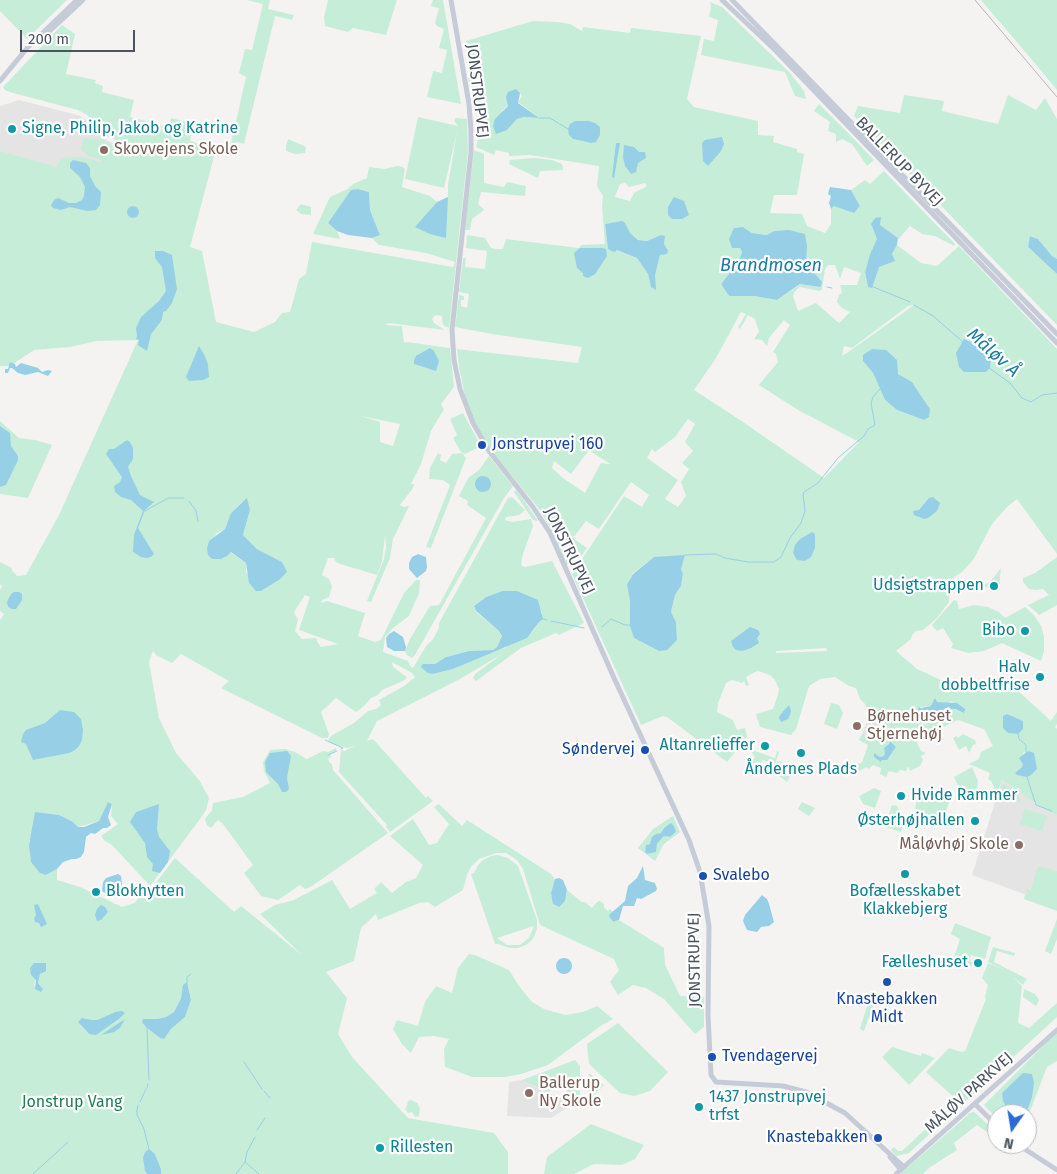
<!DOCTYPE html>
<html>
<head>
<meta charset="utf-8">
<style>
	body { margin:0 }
	#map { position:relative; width:1057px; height:1174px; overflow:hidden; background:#f4f3f2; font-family:"Fira Sans",sans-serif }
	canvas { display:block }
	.north { position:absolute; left:987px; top:1104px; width:50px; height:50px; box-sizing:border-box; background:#fff; border:1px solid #b7bbbf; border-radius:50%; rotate:193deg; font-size:14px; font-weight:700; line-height:20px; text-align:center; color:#4b545e }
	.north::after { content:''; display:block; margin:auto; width:18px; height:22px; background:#2a69d7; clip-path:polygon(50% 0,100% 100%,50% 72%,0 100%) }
	.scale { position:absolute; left:20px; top:30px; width:115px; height:22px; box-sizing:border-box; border:2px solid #4b545e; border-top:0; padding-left:6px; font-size:15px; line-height:18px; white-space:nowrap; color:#4b545e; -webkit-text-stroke:4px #fff; paint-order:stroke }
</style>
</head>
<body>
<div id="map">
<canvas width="1057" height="1174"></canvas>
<div class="north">N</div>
<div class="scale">200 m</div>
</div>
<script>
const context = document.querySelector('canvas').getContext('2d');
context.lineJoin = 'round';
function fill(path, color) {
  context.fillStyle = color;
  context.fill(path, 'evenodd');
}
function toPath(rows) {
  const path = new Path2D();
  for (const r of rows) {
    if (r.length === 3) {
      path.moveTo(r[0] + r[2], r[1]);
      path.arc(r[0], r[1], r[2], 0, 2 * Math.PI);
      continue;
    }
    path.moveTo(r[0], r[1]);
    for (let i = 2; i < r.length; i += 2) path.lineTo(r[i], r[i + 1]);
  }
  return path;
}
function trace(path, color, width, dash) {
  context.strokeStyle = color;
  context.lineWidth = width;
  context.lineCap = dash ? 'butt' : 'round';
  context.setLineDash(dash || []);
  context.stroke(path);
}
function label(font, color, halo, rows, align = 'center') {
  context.font = font + ' "Fira Sans",sans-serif';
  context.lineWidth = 4.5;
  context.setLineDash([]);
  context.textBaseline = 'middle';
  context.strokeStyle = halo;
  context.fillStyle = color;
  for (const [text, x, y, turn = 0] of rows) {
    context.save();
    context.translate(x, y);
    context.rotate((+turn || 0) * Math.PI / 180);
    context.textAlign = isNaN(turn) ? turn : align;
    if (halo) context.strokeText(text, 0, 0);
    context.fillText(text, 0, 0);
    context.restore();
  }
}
const education = toPath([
	[19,100,81,116,106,140,119,146,201,197,0,170,0,106],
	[870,714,871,714,888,733,876,738,862,734],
	[1002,780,1046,811,1057,815,1057,906,972,875],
	[522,1080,573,1104,551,1118,507,1116,509,1082]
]);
const green = toPath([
	[0,0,67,0,27,39,0,11],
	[247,0,270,0,268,9,294,15,292,20,275,16,244,144,236,142,235,149,230,148,246,77,239,73,245,49,252,50,263,4],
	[328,0,397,0,386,35,353,28,348,32,325,26,324,17],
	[433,0,443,0,461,104,427,97,433,71,442,73,447,50,439,48,444,29,437,26,435,23,439,8,431,6],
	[981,0,1057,0,1057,90,1038,67],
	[710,2,722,7,790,73,804,91,806,99,795,96,785,72,701,55,704,39,714,41,718,20,709,17,711,7],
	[533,21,558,22,570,24,582,31,583,27,630,33,631,28,701,36,687,99,694,107,758,121,758,135,774,136,773,142,797,149,797,152,804,154,797,195,774,195,770,213,802,214,807,226,825,233,831,224,831,209,834,206,860,206,851,190,865,180,870,184,884,171,955,244,954,246,935,236,922,234,910,226,897,241,898,238,880,225,871,224,877,239,870,254,865,272,868,287,872,287,878,267,892,254,897,245,921,263,937,266,959,246,1057,349,1057,554,1017,499,1008,506,992,524,973,560,962,572,954,577,955,586,949,587,949,602,937,618,923,630,916,631,912,635,911,639,896,651,917,669,943,681,960,686,977,689,1011,688,1017,690,1051,721,1057,712,1057,724,1055,727,1057,729,1057,815,1046,811,1002,780,995,799,991,797,989,795,993,790,994,787,991,781,988,779,990,773,969,764,979,759,981,752,993,746,984,729,958,720,917,740,917,743,921,751,926,753,921,756,923,760,920,766,910,771,909,767,907,768,906,771,900,770,897,773,889,771,886,777,880,774,881,768,873,765,869,769,866,767,853,775,856,764,862,763,868,745,859,740,862,734,876,738,888,733,868,711,865,704,860,699,856,688,849,686,835,677,820,679,809,686,796,729,791,735,760,727,756,714,773,709,778,695,779,689,775,680,770,675,758,671,755,672,746,677,749,685,746,686,744,681,742,683,732,680,726,683,718,703,717,712,733,720,737,730,745,728,747,737,727,762,667,717,663,716,641,725,572,574,624,496,642,507,649,495,631,482,599,529,586,521,573,538,587,548,575,565,566,565,554,536,540,510,490,449,476,424,467,405,459,367,457,349,578,363,582,347,492,334,455,327,459,295,464,296,464,300,461,300,461,306,467,308,469,294,459,292,463,258,466,258,465,267,485,269,487,251,466,248,467,235,485,238,491,248,497,249,503,249,506,239,579,248,581,245,605,244,602,205,603,196,597,186,599,166,530,155,509,156,509,153,496,150,494,155,476,147,480,133,480,119,484,116,486,111,478,109,475,101,473,87,472,88,470,86,468,78,472,77,469,71,466,41],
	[520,93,522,96,518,102,539,118,524,117,517,119,507,130,502,111],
	[625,183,629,187,645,183,647,186,634,193,630,201,615,197,620,184],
	[611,223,630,233,638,240,647,241,661,235,664,244,663,254,660,255,651,287,648,274,637,258,617,250,615,252,611,251,608,249,605,224],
	[743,227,752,233,768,235,774,231,806,263,821,282,819,287,801,284,777,300,754,296,729,296,721,284,739,261,742,252,740,248],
	[828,265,835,265,840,279,844,267,861,273,857,285,840,285,842,293,839,295,837,302,842,308,850,312,839,323,816,303,798,311,793,296,795,291,800,287,820,291,822,289,825,269],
	[914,305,854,348,842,356,844,346,852,348,908,306],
	[741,312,746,314,738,327,740,329,748,315,755,319,759,332,754,339,762,340,767,346,769,338,784,320,790,325,773,352,776,354,778,362,759,385,798,410,859,442,824,478,740,420,694,390,716,358],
	[863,355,912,382,930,409,924,420,897,410,885,400,873,373,863,361],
	[688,419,695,424,685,442,693,451,682,463,689,469,681,482,686,496,678,507,665,499,678,480,647,458,652,449,655,452,675,437],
	[589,450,610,464,601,463,585,493,563,478,552,468,554,461,571,474],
	[654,557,681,569,683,574,681,586,675,595,671,612,676,622,677,640,659,651,634,638,633,600,627,584,633,573],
	[826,648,827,651,776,653,776,651],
	[952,701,963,713,954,709,945,709,927,718,920,707,931,706,937,702,947,703],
	[890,741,896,747,887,760,882,759,882,762,875,754,880,757,884,756],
	[1028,751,1024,775,1017,775,1023,764,1023,753],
	[62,25,75,34,66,74,96,80,95,83,103,86,102,92,134,100,130,117,169,127,171,118,194,124,190,141,216,149,190,247,202,251,216,322,254,332,275,322,282,313,290,312,299,279,306,274,312,242,453,267,455,262,426,253,379,245,372,238,380,235,370,210,369,192,358,189,351,191,328,223,337,231,340,239,313,234,330,197,348,189,353,184,367,178,369,167,385,169,397,166,402,167,405,169,402,187,430,196,437,202,448,197,448,184,457,132,444,188,405,179,418,117,458,126,454,121,456,118,467,119,468,151,449,328,443,325,442,316,435,315,432,319,434,323,445,330,389,323,385,325,402,326,404,343,407,342,450,348,454,387,441,404,444,409,431,431,421,464,411,484,414,484,413,488,400,505,403,507,409,506,393,539,390,558,371,602,367,601,384,559,386,547,385,535,382,562,377,575,340,564,336,562,334,558,328,558,322,575,329,579,332,587,329,597,322,600,321,603,327,601,365,613,358,636,375,642,381,640,404,593,416,580,420,580,419,593,409,616,393,628,385,637,383,652,408,661,410,666,413,668,426,646,433,639,439,628,439,623,508,498,512,497,525,510,519,515,506,517,505,520,512,522,531,519,533,526,523,554,521,565,525,567,552,561,584,623,559,635,556,633,521,648,476,681,473,678,475,674,502,654,460,679,377,721,367,741,373,739,426,798,428,796,433,801,390,832,386,827,387,825,339,772,341,750,344,751,355,746,347,748,332,744,328,741,331,736,354,723,368,711,376,709,381,705,379,700,404,686,415,677,412,673,392,662,393,667,407,677,405,680,382,690,378,695,371,698,364,706,356,712,336,698,321,712,329,734,328,738,322,738,221,688,229,681,181,654,172,663,156,655,153,651,149,662,159,718,176,753,199,780,209,798,206,810,200,819,150,886,112,845,105,841,101,836,118,824,111,816,112,804,109,802,99,821,78,827,73,822,31,835,29,845,46,875,57,869,57,880,80,887,122,907,134,903,145,892,148,893,175,858,234,912,241,906,302,955,260,914,275,905,294,900,332,880,350,909,377,893,374,889,381,882,392,893,406,882,416,878,423,865,390,836,413,819,429,845,437,843,449,824,434,807,439,804,462,826,467,820,551,874,555,880,551,893,555,906,566,897,567,890,582,902,585,902,592,908,597,902,600,901,604,904,604,908,608,911,610,909,613,912,611,920,613,922,619,920,664,948,665,965,680,996,704,997,704,1027,695,1034,664,999,646,988,633,985,618,995,610,982,619,970,614,959,540,925,523,869,517,860,506,853,496,853,479,859,471,867,467,875,463,890,435,907,428,902,419,903,378,920,376,914,361,928,354,961,326,972,347,998,338,1034,352,1057,408,1118,494,1133,508,1152,508,1174,161,1174,161,1169,155,1154,145,1171,147,1174,0,1174,0,620,4,614,0,611,0,590,2,586,0,585,0,562,12,568,12,570,17,576,26,575,59,515,138,340,96,341,70,347,34,350,10,366,0,366,0,151,57,167,61,158,81,157,102,162,99,159,90,157,81,149,84,138,101,139,117,148,120,142,107,136,87,115,78,110,13,93,5,90,3,87],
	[361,416,400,424,393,446,380,442,380,422],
	[242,502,250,510,243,535,257,549,282,562,279,580,261,591,246,572,246,563,230,552,215,534,225,529,231,513],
	[502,591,517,591,542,612,542,618,532,632,516,642,510,644,505,648,497,650,453,669,433,674,423,664,435,664,446,657,469,651,493,650,497,647,502,637,498,630,476,612,474,606,486,597],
	[305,595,310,597,299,630,338,644,321,647,318,643,316,638,302,639,295,631,298,620,294,612],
	[38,904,46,924,44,925,39,923,34,918,36,915],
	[34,963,46,963,40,974,38,983,43,989,34,985,36,979,31,975,31,968],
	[188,986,191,1000,185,1017,171,1029,164,1039,160,1038,147,1028,143,1019,157,1019,166,1017,174,1012,181,998,183,988],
	[115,1012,89,1034,80,1025,82,1018,92,1020,97,1020],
	[904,95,944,101,942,111,998,124,1008,95,1036,110,1045,98,1057,119,1057,259,1052,257,1038,239,1031,236,1028,247,1057,274,1057,325,854,116,858,106,900,113],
	[819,104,850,135,874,160,867,166,852,144,842,139,836,142,836,134,828,131,830,122,814,111],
	[288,139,306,147,305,153,295,154,286,151,286,146],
	[474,150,484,154,484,183,504,187,507,182,526,186,525,196,481,192,478,204,484,210,472,219,470,230,465,230],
	[534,158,552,160,562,164,563,170,540,171,538,178,509,164,510,160],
	[301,204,311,207,311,215,301,214,296,210],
	[463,413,481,446,465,454,461,452,453,438,457,435,450,419],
	[0,421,19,438,35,440,52,445,28,498,0,494],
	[438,453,441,455,440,460,446,463,452,454,462,453,466,458,431,548,426,547,450,485,443,480,429,479,430,468],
	[489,456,513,486,504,498,415,655,412,658,407,655,405,651,410,639,430,606,439,605,486,518,467,505,468,501,459,496,468,478,479,470],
	[516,490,521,496,538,521,533,520,514,492],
	[1057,557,1057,605,1039,615,1028,605,1049,595,1043,589,1036,590,1029,589,1023,582,1023,578,1035,573],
	[1001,568,999,588,979,587,990,582],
	[954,600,957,601,959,609,974,605,988,607,999,612,1005,618,1025,607,1034,615,1041,626,1044,636,1044,651,1041,661,1002,643,984,651,968,653,951,648,953,644,943,628,937,631,932,625],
	[831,703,839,705,843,713,837,729,824,724],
	[963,734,975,740,976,744,973,745,969,753,966,746,959,750,953,738,957,736,958,738],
	[336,748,336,751,330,754,331,757,328,759,329,762,332,764,333,770,388,833,312,886,305,889,300,885,278,900,261,896,244,873,253,865,223,824,218,820,211,828,207,825,205,819,212,810,213,803,243,797,270,783,264,771,263,762,270,750,285,749,295,752,307,759,323,751,328,752],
	[749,749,775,758,777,751,779,752,775,764,762,760,761,764,757,761,750,770,747,767,755,757],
	[778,761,790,765,791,775,787,782,774,772],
	[972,767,978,781,977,787,978,792,983,795,980,803,963,796,954,777],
	[1003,784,1013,789,1018,795,1021,802,1000,795],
	[874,788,881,791,875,808,863,804,859,796],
	[941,788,949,803,942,823,918,815,915,807,917,800],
	[802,802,815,808,809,816,798,809],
	[892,805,897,806,905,822,901,832,885,827],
	[1025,809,1047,816,1042,831,1020,824],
	[673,816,680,832,664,844,655,861,638,848,653,829],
	[664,828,676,832,670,837,666,836,663,837,657,844,656,852,647,854,645,852,646,845,650,844,661,833],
	[498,855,508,858,518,866,537,920,537,929,533,939,526,945,518,948,509,948,498,944,495,944,471,874,474,873,478,865,483,860,491,856],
	[534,926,529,938,520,945,507,945,497,938],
	[1038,866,1057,871,1057,911,1024,899,1025,894,1029,895,1026,892,1026,889,1031,890],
	[1057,919,1057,939,1051,954,1045,951],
	[955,923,991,937,985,959,971,955,970,961,973,963,972,966,953,961,960,939,951,934],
	[993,947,1015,953,1014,956,997,951,994,962,1027,979,1023,985,1013,977,1022,986,1018,1023,1029,1028,1057,1003,1057,1017,909,1153,896,1156,891,1150,894,1147,898,1151,902,1151,957,1100,926,1072,949,1048,961,1052,965,1051,986,999,985,997,988,985,982,978,988,963,1005,970,988,962],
	[469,954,475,955,509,970,519,986,532,1002,544,1009,565,1015,583,1012,597,1006,613,1019,602,1025,548,1065,521,1074,505,1077,472,1077,445,1067,444,1049,449,1039,434,1036,419,1037,411,1053,402,1044,393,1029,397,1020,418,1026,425,1002,436,986,452,993,458,968],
	[1024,989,1035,994,1039,1000,1036,1006,1023,997],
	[870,1004,873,1006,864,1031,860,1029,867,1006],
	[618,1023,668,1072,650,1091,634,1096,620,1093,589,1064,587,1044],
	[1057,1032,1057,1061,1047,1067,1027,1119,1027,1114,997,1114,997,1119,984,1105],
	[892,1047,921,1056,922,1053,935,1058,909,1085,882,1057],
	[575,1060,580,1066,580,1108,563,1100,567,1089,559,1089,553,1085,549,1093,522,1080],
	[589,1073,604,1085,588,1101],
	[411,1100,417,1103,420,1108,419,1116,415,1117,412,1112,408,1113,405,1109,407,1106,408,1101],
	[974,1112,992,1128,987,1132,977,1125,954,1143,957,1150,929,1168,923,1174,900,1174,968,1115,969,1113],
	[591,1124,644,1145,635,1159,622,1165,594,1164,574,1174,544,1174,547,1157]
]);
const water = toPath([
	[516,89,520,93,518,103,539,118,524,117,517,119,507,130,496,134,493,126,495,119,508,106,506,97,508,92],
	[575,121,589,121,595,123,600,127,600,135,596,142,591,143,583,141,573,139,569,135,568,129,570,124],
	[722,137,724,144,721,151,708,166,703,161,702,143,705,140],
	[616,143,620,143,614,178,612,177],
	[624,145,634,147,639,152,645,152,646,158,638,163,636,172,631,174,625,166,623,157],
	[73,160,86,163,90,168,90,176,95,186,101,192,100,205,96,210,87,211,70,207,61,210,53,208,51,205,54,200,58,198,69,203,76,203,82,200,84,196,85,187,80,177,70,168,70,163],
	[830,187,851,190,860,206,854,213,834,206,831,209,829,203,831,196,828,194],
	[358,189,369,192,370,210,380,235,372,238,348,235,337,231,328,223,351,190],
	[448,197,446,238,430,234,415,227,437,202],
	[674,197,684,201,689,215,682,219,672,219,668,215,668,207],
	[133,212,6],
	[881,217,880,225,898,238,897,245,892,254,895,261,879,267,872,288,868,287,865,272,870,254,877,239,871,224,875,218],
	[622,221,625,223,630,233,638,240,647,241,661,235,665,236,664,244,668,251,667,254,660,255,655,275,656,290,651,287,648,274,637,258,617,250,615,252,611,251,608,249,605,224],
	[743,227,752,233,767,235,774,231,789,230,805,234,807,246,806,263,822,282,821,286,820,287,800,284,777,300,754,296,729,296,721,284,739,261,742,252,740,248,732,248,729,239,734,228],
	[1030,236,1038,239,1052,256,1057,259,1057,274,1028,247],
	[580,248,602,248,606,249,607,256,595,274,588,278,583,276,583,273,577,268,574,253],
	[155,251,163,251,172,255,177,289,172,303,166,311,163,312,162,320,151,334,147,351,138,345,139,340,136,339,137,336,136,328,141,317,159,301,166,291,162,267,155,258],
	[964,339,987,349,991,359,990,368,986,372,964,372,959,367,956,353],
	[199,346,205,356,208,365,209,377,203,380,189,381,186,377],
	[430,348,434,351,439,361,436,371,414,364,414,360,416,356],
	[872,349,886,350,897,360,898,374,912,382,930,409,929,417,924,420,897,410,885,400,873,373,863,361,863,355],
	[10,362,15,364,16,367,21,363,38,368,42,372,48,370,52,371,48,376,38,372,25,375,18,373,12,368,10,368,8,373,5,373,5,369,8,369],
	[0,426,10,433,11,446,18,456,18,460,6,485,0,487],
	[127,440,130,442,133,448,133,459,128,467,131,476,140,495,154,502,145,510,138,528,154,554,151,557,146,558,141,557,133,552,134,535,143,511,131,500,121,497,115,492,114,486,120,482,122,477,106,454,109,449,114,449],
	[483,484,8],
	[933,497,940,503,937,511,928,518,924,519,914,515,913,511,919,510,929,498],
	[247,498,250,510,243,535,257,549,282,562,287,572,279,580,261,591,256,591,249,583,246,563,231,552,227,556,221,559,212,559,208,555,207,548,209,541,225,529,231,513],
	[812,532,815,534,815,548,811,557,805,561,797,560,793,553,795,545,800,539],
	[418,554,426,557,427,567,426,571,417,578,409,569,409,563,412,557],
	[685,555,681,569,683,574,681,586,675,595,671,612,676,622,677,640,667,650,659,651,634,638,630,626,630,601,627,584,633,574,654,557],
	[502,591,517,591,538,600,543,619,539,622,527,638,453,669,433,674,428,673,422,668,421,666,423,664,435,664,446,657,469,651,493,650,497,647,502,636,498,630,476,611,474,606,486,597],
	[14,592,19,592,22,594,22,600,16,609,12,609,8,607,7,602,11,594],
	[750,627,758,630,760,634,757,638,759,643,751,648,742,651,736,650,733,647,731,641],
	[394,631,403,637,406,647,405,651,394,651,387,647,386,638,389,634],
	[935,698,937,702,957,703,965,709,964,713,955,709,945,709,928,718,919,717,917,714,919,707,921,708,931,706],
	[789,705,791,711,790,715,788,719,781,722,779,718,780,715],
	[60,710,74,712,81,719,83,730,82,740,79,746,75,750,69,753,33,760,26,744,21,742,23,734,26,730,45,723],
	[1007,714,1023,721,1023,729,1018,734,1008,733,1003,728,1003,716],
	[890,741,896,747,887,760,882,760,881,762,874,757,874,753,880,757,884,756,885,753,884,748,889,744],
	[287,751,291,756,287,778,289,789,286,792,282,792,278,784,266,772,265,762,270,753],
	[1028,751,1034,753,1037,769,1031,775,1027,777,1017,775,1015,773,1021,768,1023,764,1019,758],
	[108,802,112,804,108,817,111,825,107,828,103,828,95,834,91,833,86,837,84,852,81,857,76,859,72,859,63,862,57,869,46,875,40,873,31,862,29,845,35,812,59,815,73,822,78,827,84,827,99,821],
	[159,804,157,829,159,837,170,851,168,862,160,873,152,871,153,864,147,857,145,843,130,822,136,812],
	[671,823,674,826,676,832,670,837,666,836,663,837,657,844,656,852,647,854,645,852,646,845,650,844,652,837,656,834,661,833,664,828],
	[643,866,645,880,655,883,657,889,656,891,641,899,637,898,634,906,623,906,619,920,613,922,609,916,610,914,625,901,628,886,637,878],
	[118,874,121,876,122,885,110,896,102,891,103,882,106,878],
	[559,878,563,880,567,890,565,901,559,907,553,904,551,893,555,879],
	[762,895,767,899,769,904,774,922,769,926,761,927,757,932,747,930,743,921,745,915],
	[38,904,47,924,41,927,39,923,35,922,34,918,36,915,34,905],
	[101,905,105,907,108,912,101,920,97,921,95,915,97,909],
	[564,966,8],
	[34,963,46,963,46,971,40,974,38,983,43,989,41,992,35,989,36,980,31,975,30,968],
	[187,982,191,1000,185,1017,171,1029,164,1039,160,1038,147,1028,142,1022,143,1019,157,1019,166,1017,174,1012,181,998,183,985],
	[122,1011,125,1013,120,1018,96,1035,89,1034,78,1022,82,1018,92,1020,97,1020,115,1012],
	[125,1019,120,1028,114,1032,101,1035],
	[1023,1073,1032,1074,1034,1083,1032,1097,1026,1114,1014,1114,1007,1108,1003,1101,1002,1093],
	[149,1149,155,1154,161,1169,161,1174,147,1174,145,1171,143,1158,145,1152]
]);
const stream = toPath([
	[539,118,550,118,568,129],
	[871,286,910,302],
	[827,287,832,288],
	[914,305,933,316,963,342],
	[989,368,1010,383,1022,398,1031,402,1042,395,1057,393],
	[189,501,196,511,198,521],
	[145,511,168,498,184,498],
	[685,555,716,554,725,558,748,562,774,562,781,557,790,538,801,523,805,511,803,495,804,492,818,483,838,458,864,436,868,429,875,425,871,403,873,397,880,389],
	[543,619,547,620],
	[551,621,584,628],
	[602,627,611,619,625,625,630,625],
	[1018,734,1019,739,1026,745,1026,752],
	[325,740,343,748,341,749],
	[328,755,337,751],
	[1027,777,1036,805,1052,811],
	[187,982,187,977,191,974],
	[147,1028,149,1080],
	[244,1062,262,1089],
	[147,1088,148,1084],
	[264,1091,270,1098],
	[140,1102,146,1089],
	[138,1105,137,1110,137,1115,144,1129,149,1149],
	[257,1130,265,1118],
	[255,1137,247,1152,245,1162,259,1174],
	[33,1174,68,1142],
	[236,1174,245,1162]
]);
const secondary = toPath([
	[451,0,469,104,471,131,471,152,452,330,454,360,460,389,473,423,489,451,533,507,550,533,614,678,689,840,700,872,709,926,708,1015,711,1075,716,1082,783,1086,806,1092,845,1113,904,1167],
	[722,0,774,49,1057,343],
	[732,0,1057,334],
	[40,40,83,0],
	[0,81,28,47,77,0],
	[975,1104,997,1126],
	[1017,1144,1057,1170],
	[890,1157,901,1170],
	[896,1174,1057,1030]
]);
const tram = toPath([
	[975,0,1057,97]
]);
const markers = [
	[12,129,5,"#0f9aa8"],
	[104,150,5,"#8d6e63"],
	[482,445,5,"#1a4fb4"],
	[994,586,5,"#0f9aa8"],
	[1025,631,5,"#0f9aa8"],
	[1040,677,5,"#0f9aa8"],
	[857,726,5,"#8d6e63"],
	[765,746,5,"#0f9aa8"],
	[645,750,5,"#1a4fb4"],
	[801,753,5,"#0f9aa8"],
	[901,796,5,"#0f9aa8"],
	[975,821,5,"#0f9aa8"],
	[1019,845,5,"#8d6e63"],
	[905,874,5,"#0f9aa8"],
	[703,876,5,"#1a4fb4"],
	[96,892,5,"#0f9aa8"],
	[978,963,5,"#0f9aa8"],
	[887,982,5,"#1a4fb4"],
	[712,1057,5,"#1a4fb4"],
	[529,1093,5,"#8d6e63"],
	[699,1107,5,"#0f9aa8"],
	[878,1138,5,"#1a4fb4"],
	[380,1148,5,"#0f9aa8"]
];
const streetNames = [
	["JONSTRUPVEJ",477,91,83],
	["BALLERUP BYVEJ",899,162,46],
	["JONSTRUPVEJ",569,551,64],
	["JONSTRUPVEJ",695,960,-91],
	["MÅLØV PARKVEJ",969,1093,-42]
];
const cultureNames = [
	["Signe, Philip, Jakob og Katrine",22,129,"left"],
	["Udsigtstrappen",984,586],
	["Bibo",1015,631],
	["Halv",1030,668],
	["dobbeltfrise",1030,686],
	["Altanrelieffer",755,746],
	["Åndernes Plads",801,770,"center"],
	["Hvide Rammer",911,796,"left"],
	["Østerhøjhallen",965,821],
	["Blokhytten",106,892,"left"],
	["Bofællesskabet",905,892,"center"],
	["Klakkebjerg",905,910,"center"],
	["Fælleshuset",968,963],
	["1437 Jonstrupvej",709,1098,"left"],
	["trfst",709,1116,"left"],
	["Rillesten",390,1148,"left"]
];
const educationNames = [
	["Skovvejens Skole",114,150],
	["Børnehuset",867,717],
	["Stjernehøj",867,735],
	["Måløvhøj Skole",1009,845,"right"],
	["Ballerup",539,1084],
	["Ny Skole",539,1102]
];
const transitNames = [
	["Jonstrupvej 160",492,445],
	["Søndervej",635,750,"right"],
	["Svalebo",713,876],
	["Knastebakken",887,1000,"center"],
	["Midt",887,1018,"center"],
	["Tvendagervej",722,1057],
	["Knastebakken",868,1138,"right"]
];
const parkNames = [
	["Jonstrup Vang",72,1103]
];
const waterNames = [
	["Brandmosen",771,266],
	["Måløv Å",993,353,42]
];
fill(education, '#e5e4e4');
fill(green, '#c6edd8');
fill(water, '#97d0e6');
trace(stream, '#97d0e6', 1);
trace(secondary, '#c5ccd7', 5);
trace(tram, '#b5b7bc', 1);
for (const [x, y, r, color] of markers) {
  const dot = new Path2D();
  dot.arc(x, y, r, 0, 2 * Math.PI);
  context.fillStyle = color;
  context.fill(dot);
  trace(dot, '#fff', 2);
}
label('16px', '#4b545e', '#fff', streetNames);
label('16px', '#0d838f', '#fff', cultureNames, 'right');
label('16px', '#785e54', '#fff', educationNames, 'left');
label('16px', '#164399', '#fff', transitNames, 'left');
label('16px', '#207c54', '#fff', parkNames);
label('italic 18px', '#197da4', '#fff', waterNames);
</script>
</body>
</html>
